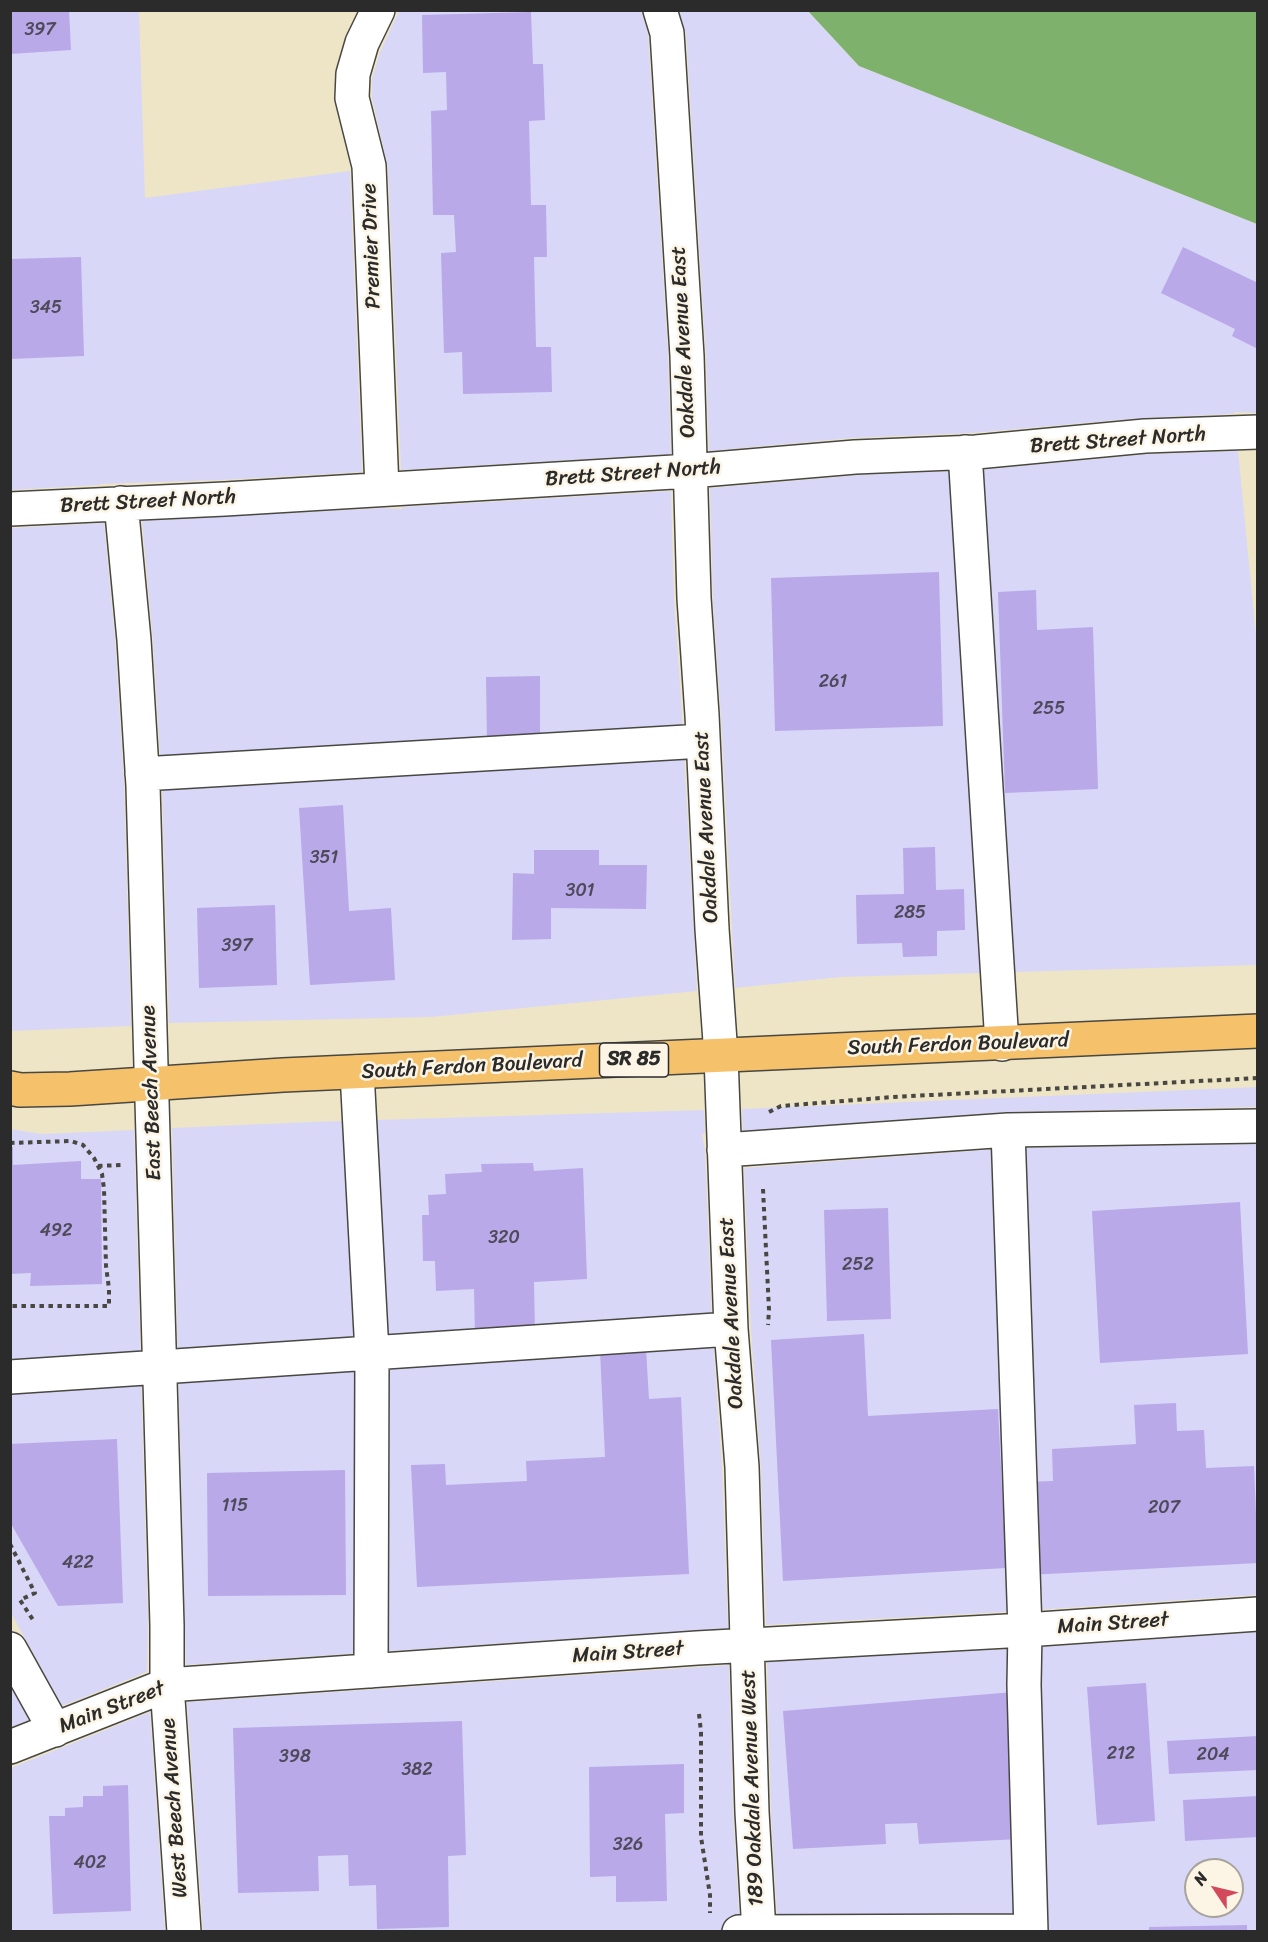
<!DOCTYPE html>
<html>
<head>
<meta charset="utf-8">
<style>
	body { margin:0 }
	#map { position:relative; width:1268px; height:1942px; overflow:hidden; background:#eee5c7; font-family:Sriracha,sans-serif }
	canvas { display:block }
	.frame { position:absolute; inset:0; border:12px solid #2b2b2b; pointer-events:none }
	.north { position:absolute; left:1184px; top:1858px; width:60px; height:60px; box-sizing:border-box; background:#fcf5e5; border:2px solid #a8a49b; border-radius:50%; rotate:305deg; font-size:16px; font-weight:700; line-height:24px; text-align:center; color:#2b2b2b }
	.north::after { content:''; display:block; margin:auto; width:21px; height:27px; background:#d1495b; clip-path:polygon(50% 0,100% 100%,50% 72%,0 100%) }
</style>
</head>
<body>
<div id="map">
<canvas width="1268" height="1942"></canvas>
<div class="frame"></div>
<div class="north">N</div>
</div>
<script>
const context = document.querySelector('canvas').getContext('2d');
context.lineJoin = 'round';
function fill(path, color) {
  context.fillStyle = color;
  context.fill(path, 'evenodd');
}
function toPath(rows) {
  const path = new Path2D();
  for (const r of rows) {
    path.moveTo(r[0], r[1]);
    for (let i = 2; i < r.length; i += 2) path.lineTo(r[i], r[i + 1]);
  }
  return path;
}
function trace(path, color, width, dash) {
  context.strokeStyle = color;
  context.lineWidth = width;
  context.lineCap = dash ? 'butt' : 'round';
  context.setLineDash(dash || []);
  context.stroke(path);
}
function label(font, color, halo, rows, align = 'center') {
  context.font = font + ' Sriracha,sans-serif';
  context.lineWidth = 5;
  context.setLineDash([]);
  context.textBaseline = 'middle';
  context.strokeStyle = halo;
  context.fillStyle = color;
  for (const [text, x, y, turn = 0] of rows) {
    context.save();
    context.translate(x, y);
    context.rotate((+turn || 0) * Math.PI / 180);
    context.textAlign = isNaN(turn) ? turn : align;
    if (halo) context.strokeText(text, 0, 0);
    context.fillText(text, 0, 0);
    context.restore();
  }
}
const built = toPath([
	[11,11,139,11,145,198,350,171,362,472,221,480,100,484,100,485,11,490],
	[399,11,641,11,648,33,668,354,671,454,401,470,388,168,372,98,372,79,380,52],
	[679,11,808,11,859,66,1257,224,1257,413,1234,412,1234,414,1141,418,972,433,852,438,709,451,706,357,686,34],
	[1238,451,1258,656,1257,965,841,977,735,988,721,717,713,600,710,488,860,475,979,470,1149,454],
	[671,491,674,597,682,714,697,991,431,1017,169,1023,162,787,153,641,142,521,384,508,402,509,402,507],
	[104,523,115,639,124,784,131,1026,11,1031,11,528],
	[1258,1087,1257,1107,1005,1112,743,1131,742,1109],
	[704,1110,705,1133,702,1134,705,1150,712,1327,722,1466,728,1628,186,1665,172,1128,311,1122],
	[10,1129,42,1134,134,1130,148,1622,147,1672,62,1706,11,1613],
	[1257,1144,1257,1595,1021,1611,766,1625,761,1469,751,1331,744,1168,1011,1148],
	[1257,1632,1257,1931,778,1931,771,1814,767,1662,1029,1648],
	[1196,1870,1232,1870,1232,1906,1196,1906],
	[729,1665,733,1810,740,1931,203,1931,187,1702],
	[11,1686,29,1720,11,1727,10,1727],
	[150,1712,165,1931,11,1932,11,1768]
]);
const forest = toPath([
	[808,11,1257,11,1257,224,859,66]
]);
const building = toPath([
	[10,10,69,10,71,50,10,54],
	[531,12,533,64,543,64,545,120,529,121,531,205,546,205,547,257,534,257,536,347,551,347,552,392,463,394,462,352,444,353,441,253,456,252,454,215,433,215,431,111,447,110,446,72,423,73,422,15],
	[1183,247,1258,283,1258,349,1232,336,1235,329,1161,293],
	[81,257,84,356,10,359,10,259],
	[939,572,943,726,775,731,771,578],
	[1036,590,1037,630,1093,627,1098,789,1005,793,998,592],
	[540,676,540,743,487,743,486,677],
	[343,805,349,911,391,908,395,980,310,985,299,808],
	[935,847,936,890,964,889,965,930,937,931,937,956,903,957,902,943,857,944,856,895,904,894,903,848],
	[534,850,599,850,599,865,647,865,646,909,551,908,551,939,512,940,513,873,534,874],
	[275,905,277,985,199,988,197,908],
	[10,1147,13,1147,13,1165,81,1161,81,1179,101,1179,102,1284,30,1286,31,1273,10,1274],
	[533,1163,534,1171,583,1168,587,1279,534,1282,535,1334,475,1337,474,1289,436,1291,435,1261,423,1261,422,1215,429,1215,428,1195,446,1194,445,1174,482,1172,481,1164],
	[1240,1202,1248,1354,1100,1363,1092,1211],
	[888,1208,891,1319,827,1321,824,1210],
	[864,1334,868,1416,998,1409,1006,1568,783,1581,771,1340],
	[646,1349,649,1399,681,1397,689,1574,417,1587,411,1465,445,1464,446,1485,527,1481,526,1461,605,1457,600,1351],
	[1176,1403,1177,1431,1204,1430,1206,1468,1254,1466,1258,1563,1028,1575,1024,1482,1053,1481,1052,1449,1136,1444,1134,1405],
	[117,1439,123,1603,58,1606,10,1522,10,1444],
	[345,1470,346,1595,208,1596,207,1473],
	[1146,1683,1155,1821,1097,1825,1087,1687],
	[1014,1692,1020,1839,919,1844,917,1823,885,1824,886,1844,793,1849,783,1711],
	[462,1721,466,1855,448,1856,449,1927,377,1929,376,1885,349,1886,348,1855,318,1856,319,1891,238,1893,233,1728],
	[1258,1736,1258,1770,1169,1774,1167,1741],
	[684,1764,684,1813,665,1814,667,1901,616,1902,616,1876,590,1877,589,1767],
	[128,1785,131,1911,53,1914,49,1816,65,1816,65,1808,83,1807,83,1796,103,1796,103,1786],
	[1258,1796,1258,1837,1185,1841,1183,1800],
	[1247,1925,1247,1932,1149,1932,1149,1927]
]);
const path = toPath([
	[769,1112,781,1106,893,1097,1258,1078],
	[10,1143,71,1141,83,1145,94,1158,102,1174,104,1189,106,1266,109,1289,109,1306,10,1306],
	[98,1166,121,1165],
	[763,1189,769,1310,768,1325],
	[10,1544,35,1593,20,1600,35,1623],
	[699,1714,701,1732,701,1837,710,1895,710,1913]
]);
const minor = toPath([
	[378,10,362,43,353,74,352,98,369,166,382,489],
	[660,10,667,33,687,356,694,598,702,715,712,929,721,1056,731,1329,742,1467,752,1812,759,1932],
	[965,452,1002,1044],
	[121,503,134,640,143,786,167,1625,167,1685,184,1932],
	[10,509,225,499,690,471,855,457,976,452,1145,436,1258,432],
	[142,774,703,741],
	[357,1072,372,1353,371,1671],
	[1008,1130,1025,1630,1024,1685,1031,1932],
	[724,1150,1008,1130,1258,1126],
	[10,1377,731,1329],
	[10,1649,55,1730],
	[10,1747,167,1685,697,1648,1025,1630,1258,1614],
	[739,1932,1031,1931]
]);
const major = toPath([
	[10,1088,20,1090,70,1089,283,1075,1258,1031]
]);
const numberNames = [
	["397",40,30],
	["345",46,308],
	["261",833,682],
	["255",1049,709],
	["351",324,858],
	["301",580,891],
	["285",910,913],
	["397",237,946],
	["492",56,1231],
	["320",504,1238],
	["252",858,1265],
	["115",235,1506],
	["207",1164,1508],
	["422",78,1563],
	["212",1121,1754],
	["204",1213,1755],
	["398",295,1757],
	["382",417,1770],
	["326",628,1845],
	["402",90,1863]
];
const shields = [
	[634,1060,69]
];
const shieldNames = [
	["SR 85",634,1060]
];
const streetNames = [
	["Premier Drive",372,246,-92],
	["Oakdale Avenue East",684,342,-93],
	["Brett Street North",1118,441,-4],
	["Brett Street North",633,474,-4],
	["Brett Street North",148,502,-3],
	["Oakdale Avenue East",707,827,-93],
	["South Ferdon Boulevard",958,1045,-2],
	["South Ferdon Boulevard",472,1067,-3],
	["East Beech Avenue",152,1093,-92],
	["Oakdale Avenue East",732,1313,-93],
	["Main Street",1113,1624,-4],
	["Main Street",628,1653,-4],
	["Main Street",112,1708,-21],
	["189 Oakdale Avenue West",753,1788,-92],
	["West Beech Avenue",175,1808,-94]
];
fill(built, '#d8d7f8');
fill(forest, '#7db16c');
fill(building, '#b9a9e8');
trace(minor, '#484742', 36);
trace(major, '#484742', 36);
trace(path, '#484742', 4, [4.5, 4.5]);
trace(minor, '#fff', 33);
trace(major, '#f5c16b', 33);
label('18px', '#4e4a5a', null, numberNames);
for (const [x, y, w] of shields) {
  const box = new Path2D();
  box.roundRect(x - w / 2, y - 17, w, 34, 4.5);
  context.fillStyle = '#fcf5e5';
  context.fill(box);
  trace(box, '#2b2b2b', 1.5);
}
label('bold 20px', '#2b2b2b', null, shieldNames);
label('21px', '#2b2b2b', '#fcf5e5', streetNames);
</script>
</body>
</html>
